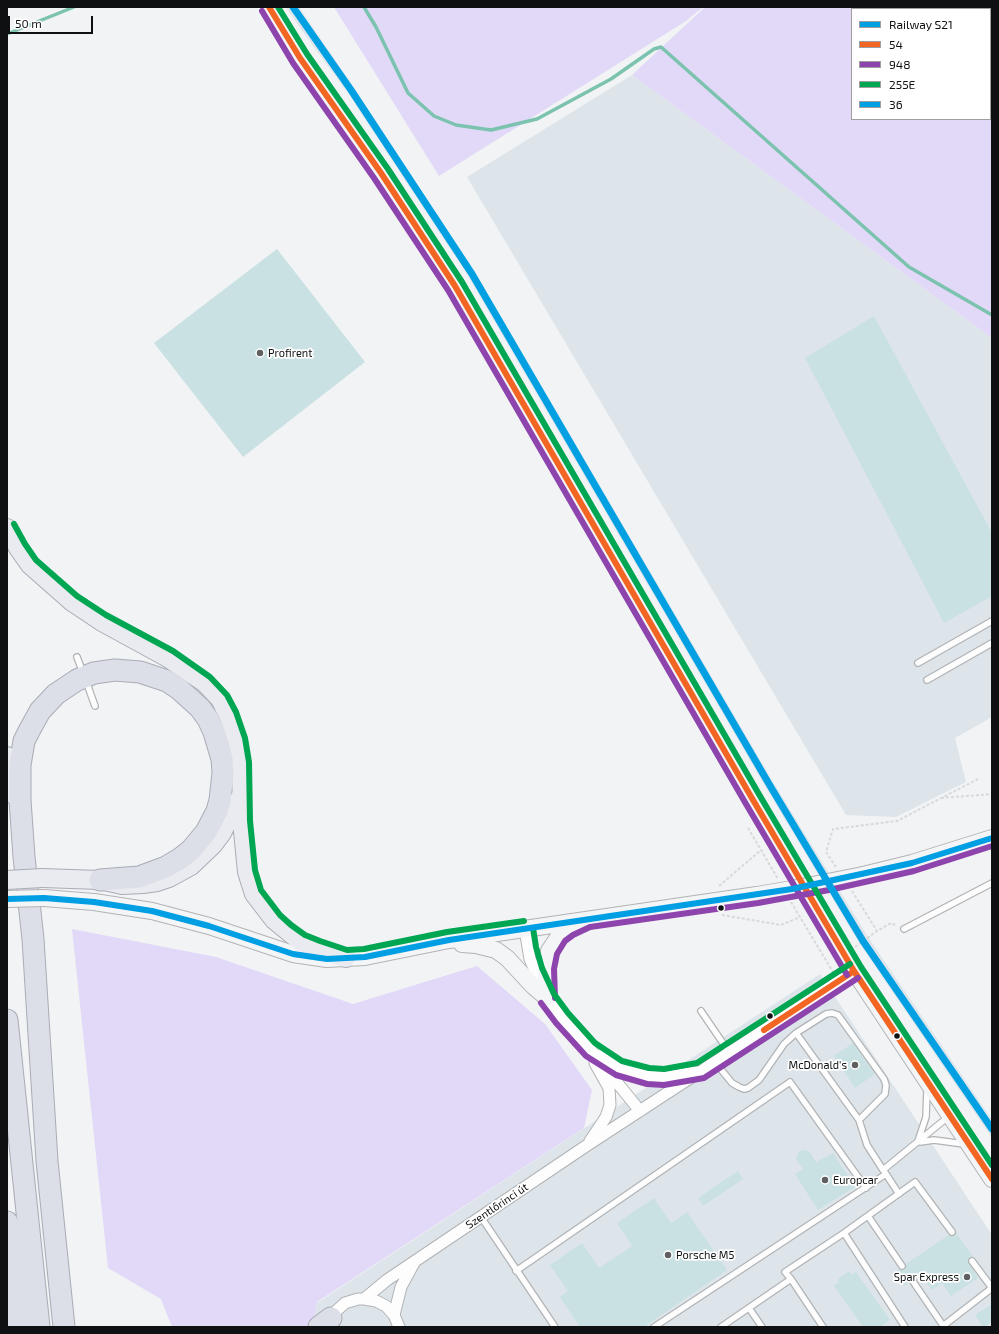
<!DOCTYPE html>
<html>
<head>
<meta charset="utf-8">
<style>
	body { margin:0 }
	#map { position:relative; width:999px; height:1334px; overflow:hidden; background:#f1f3f5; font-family:"Exo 2",sans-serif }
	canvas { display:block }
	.frame { position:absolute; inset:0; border:8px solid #0f1011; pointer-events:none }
	.legend { position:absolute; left:851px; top:8px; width:140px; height:112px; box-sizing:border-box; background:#fff; border:1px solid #9f9fa0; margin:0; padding:5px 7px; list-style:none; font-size:12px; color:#0f1011 }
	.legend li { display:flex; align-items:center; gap:8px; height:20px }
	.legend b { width:20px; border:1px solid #9f9fa0 }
	.scale { position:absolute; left:8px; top:16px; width:85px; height:18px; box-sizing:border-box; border:2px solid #0f1011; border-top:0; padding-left:5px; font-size:12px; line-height:14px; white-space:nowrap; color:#0f1011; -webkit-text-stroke:3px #fff; paint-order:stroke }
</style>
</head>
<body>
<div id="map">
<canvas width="999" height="1334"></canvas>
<div class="frame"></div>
<ul class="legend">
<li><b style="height:5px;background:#00a0e3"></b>Railway S21</li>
<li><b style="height:5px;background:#f26522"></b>54</li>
<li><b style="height:5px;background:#8e44ad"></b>948</li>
<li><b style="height:5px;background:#00a651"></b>255E</li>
<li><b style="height:5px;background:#009ee3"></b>36</li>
</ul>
<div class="scale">50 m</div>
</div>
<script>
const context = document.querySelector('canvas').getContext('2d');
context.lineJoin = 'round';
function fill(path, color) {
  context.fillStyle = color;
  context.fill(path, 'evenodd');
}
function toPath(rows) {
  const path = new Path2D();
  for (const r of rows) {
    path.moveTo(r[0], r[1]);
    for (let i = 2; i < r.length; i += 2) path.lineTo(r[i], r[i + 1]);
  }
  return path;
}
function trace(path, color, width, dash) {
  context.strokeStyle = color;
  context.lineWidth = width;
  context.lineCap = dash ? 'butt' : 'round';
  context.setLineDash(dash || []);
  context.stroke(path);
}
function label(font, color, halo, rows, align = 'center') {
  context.font = font + ' "Exo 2",sans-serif';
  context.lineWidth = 3.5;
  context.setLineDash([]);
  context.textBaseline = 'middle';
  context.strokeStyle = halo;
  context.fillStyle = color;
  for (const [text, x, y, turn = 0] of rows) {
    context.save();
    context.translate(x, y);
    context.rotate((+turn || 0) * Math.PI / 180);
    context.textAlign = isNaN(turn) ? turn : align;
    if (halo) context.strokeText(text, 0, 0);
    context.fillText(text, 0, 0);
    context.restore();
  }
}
const built = toPath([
	[286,7,299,7,354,88,475,272,773,782,868,937,992,1120,992,1138,860,944,765,786,468,276,348,93,303,32],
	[928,7,992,7,992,96,990,93,990,9,929,9],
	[632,75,992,338,992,717,955,738,966,782,896,817,846,815,467,177],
	[820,974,992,1235,992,1327,314,1327,317,1303]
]);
const green = toPath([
	[334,7,703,7,686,21,439,176],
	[705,7,928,7,929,9,852,9,852,119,990,119,990,93,992,96,992,338,632,75],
	[72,929,216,957,353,1004,477,966,545,1024,592,1090,584,1128,317,1302,314,1327,172,1327,161,1299,108,1268]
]);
const stream = toPath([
	[364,7,376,27,408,93,434,116,456,125,491,130,537,119,611,79,654,49,661,47,909,267,992,315],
	[7,34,74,7]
]);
const building = toPath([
	[277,249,365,362,243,457,154,343],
	[874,316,992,533,992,596,944,623,805,358],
	[853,1043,875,1074,855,1088,834,1056],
	[805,1150,810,1152,816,1162,833,1153,855,1187,818,1210,795,1174,803,1169,796,1159,797,1155,800,1151],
	[738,1171,743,1179,703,1206,698,1198],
	[654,1198,671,1223,687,1212,727,1270,644,1327,580,1327,560,1297,568,1291,550,1265,582,1243,599,1268,632,1246,617,1223],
	[956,1233,973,1257,969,1258,968,1262,978,1278,951,1296,942,1283,932,1290,921,1275,916,1278,913,1276,909,1277,908,1280,909,1283,904,1286,895,1272,899,1269,904,1270,906,1267,906,1264,949,1235,953,1236],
	[849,1271,852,1275,856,1272,890,1320,880,1327,863,1327,834,1286,839,1282,838,1279],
	[992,1304,992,1322,983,1327,975,1315]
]);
const path = toPath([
	[941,798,992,794],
	[748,828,778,879],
	[836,867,826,852,833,829,897,821,978,779],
	[719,886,761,850],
	[852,891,877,931],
	[791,902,833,972],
	[722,915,781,925,800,917],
	[855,947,877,931,891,923,897,926]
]);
const service = toPath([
	[990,11,992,14],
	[77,657,83,673],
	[918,663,992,621],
	[927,680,992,643],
	[86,681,95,706],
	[904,929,992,883],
	[701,1011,729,1052],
	[796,1033,859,1120,867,1145,883,1170,948,1117],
	[715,1062,732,1083,739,1087,744,1089,748,1088,759,1080,784,1044,796,1033,826,1014,832,1013,838,1015,884,1079,886,1085,885,1094,859,1120],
	[918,1141,926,1117,927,1089],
	[920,1142,934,1140,964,1144],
	[884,1171,899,1194],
	[868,1216,902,1266],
	[481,1217,555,1327],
	[844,1233,905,1327],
	[972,1261,992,1288],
	[516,1271,790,1082,866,1188],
	[791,1279,823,1327],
	[912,1280,944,1327],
	[749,1308,762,1327],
	[943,1326,992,1288],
	[654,1327,886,1174],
	[721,1327,791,1279,785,1272,844,1233,915,1182,952,1232]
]);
const minor = toPath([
	[525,929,530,959,547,998,562,1018,590,1049,640,1111],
	[598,1055,619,1068,648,1076,664,1077,696,1072],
	[590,1141,606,1117,610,1105,609,1088,595,1063],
	[364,1299,387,1280,586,1146,854,971],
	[394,1315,401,1287,414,1263],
	[329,1322,335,1312,345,1303,358,1299,364,1299,376,1301,386,1306,394,1315,399,1327]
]);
const secondary = toPath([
	[269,7,300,58,381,173,421,233,455,286,753,800,854,971,992,1179],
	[863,875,912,863,992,838],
	[44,898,94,902,152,911,209,926,293,954,327,959,365,957,449,940,757,895],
	[462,944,476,945,496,950,507,958,533,986,547,998],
	[547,998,546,968,549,951,559,936,569,928,579,923]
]);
const primary = toPath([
	[7,528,18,548,30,565,72,602,102,622,168,658,187,671,205,683,220,699,228,715,237,741,241,763,242,821,247,872,254,894,274,920,301,942,317,949,346,958],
	[7,756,14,795],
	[42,878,100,880,122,885,143,884,157,882,169,878,191,866,213,845,222,833,240,797]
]);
const motorway = toPath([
	[7,1020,39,1327],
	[7,1222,18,1327],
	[64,1327,47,1161,33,939,24,857,20,800,20,765,24,741,29,731,40,711,56,694,77,680,94,673,115,670,140,672,167,681,179,689,200,708,208,719,214,732,222,759,223,773,220,800,217,811,206,832,191,850,181,858,166,867,139,877,100,880],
	[319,1327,331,1318]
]);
const secondaryBridge = toPath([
	[757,895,792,889,863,875],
	[7,899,44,898]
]);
const primaryBridge = toPath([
	[7,880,42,878]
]);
const bus1 = toPath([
	[269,7,300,58,381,173,455,286,753,800,854,971,992,1179],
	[764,1030,854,971]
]);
const bus2 = toPath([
	[262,11,293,63,374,178,448,290,746,804,847,975],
	[555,998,554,969,557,954,565,941,573,935,590,927,758,903,829,890,914,871,992,846],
	[541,1003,556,1023,586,1056,616,1075,647,1084,664,1085,704,1078,858,978]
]);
const bus3 = toPath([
	[278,7,307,54,388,169,462,282,760,796,861,967,992,1165],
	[14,524,25,544,36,560,77,596,106,615,173,651,210,677,227,695,236,712,245,738,249,762,250,821,255,870,261,890,280,915,291,925,305,935,320,941,347,950,364,949,447,932,524,921],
	[533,928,536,947,542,968,554,994,568,1013,595,1043,622,1061,649,1068,664,1069,697,1063,850,964]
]);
const bus4 = toPath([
	[7,899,44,898,94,902,152,911,209,926,293,954,327,959,365,957,449,940,792,889,912,863,992,838]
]);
const rail1 = toPath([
	[293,7,351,90,472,274,769,784,863,941,992,1129]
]);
const markers = [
	[260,353,4,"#5e5f61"],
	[721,908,3.5,"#0f1011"],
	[770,1016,3.5,"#0f1011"],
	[897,1036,3.5,"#0f1011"],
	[855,1065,4,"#5e5f61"],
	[825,1180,4,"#5e5f61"],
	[668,1255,4,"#5e5f61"],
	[967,1277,4,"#5e5f61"]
];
const poiNames = [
	["Profirent",268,353],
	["McDonald's",847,1065,"right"],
	["Europcar",833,1180],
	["Porsche M5",676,1255],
	["Spar Express",959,1277,"right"]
];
const streetNames = [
	["Szentlőrinci út",497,1206,-34]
];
fill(built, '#dde5ea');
fill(green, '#e2d8f8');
trace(stream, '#7bc3af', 3.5);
fill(building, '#cae1e3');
trace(service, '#b2b3b5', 8);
trace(minor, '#b2b3b5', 13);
trace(secondary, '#b2b3b5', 18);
trace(primary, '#a8acb5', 20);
trace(motorway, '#a8acb5', 23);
trace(path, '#d8d9d9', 2, [3, 2]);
trace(service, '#fdfdfe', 5.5);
trace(minor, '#fdfdfe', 11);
trace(secondary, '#f4f5f7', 16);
trace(primary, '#e9ebf0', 18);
trace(motorway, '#dcdfe7', 21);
trace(secondaryBridge, '#b2b3b5', 18, []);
trace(primaryBridge, '#a8acb5', 20, []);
trace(secondaryBridge, '#f4f5f7', 16);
trace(primaryBridge, '#e9ebf0', 18);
trace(bus1, '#f26522', 6);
trace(bus2, '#8e44ad', 6);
trace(bus3, '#00a651', 6);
trace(bus4, '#009ee3', 6);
trace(rail1, '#00a0e3', 7);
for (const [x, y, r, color] of markers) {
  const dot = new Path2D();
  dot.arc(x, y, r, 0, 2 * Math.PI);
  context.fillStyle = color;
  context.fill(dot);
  trace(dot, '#fff', 1.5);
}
label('11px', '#0f1011', '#fff', poiNames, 'left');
label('11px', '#0f1011', '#fff', streetNames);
</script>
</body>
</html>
